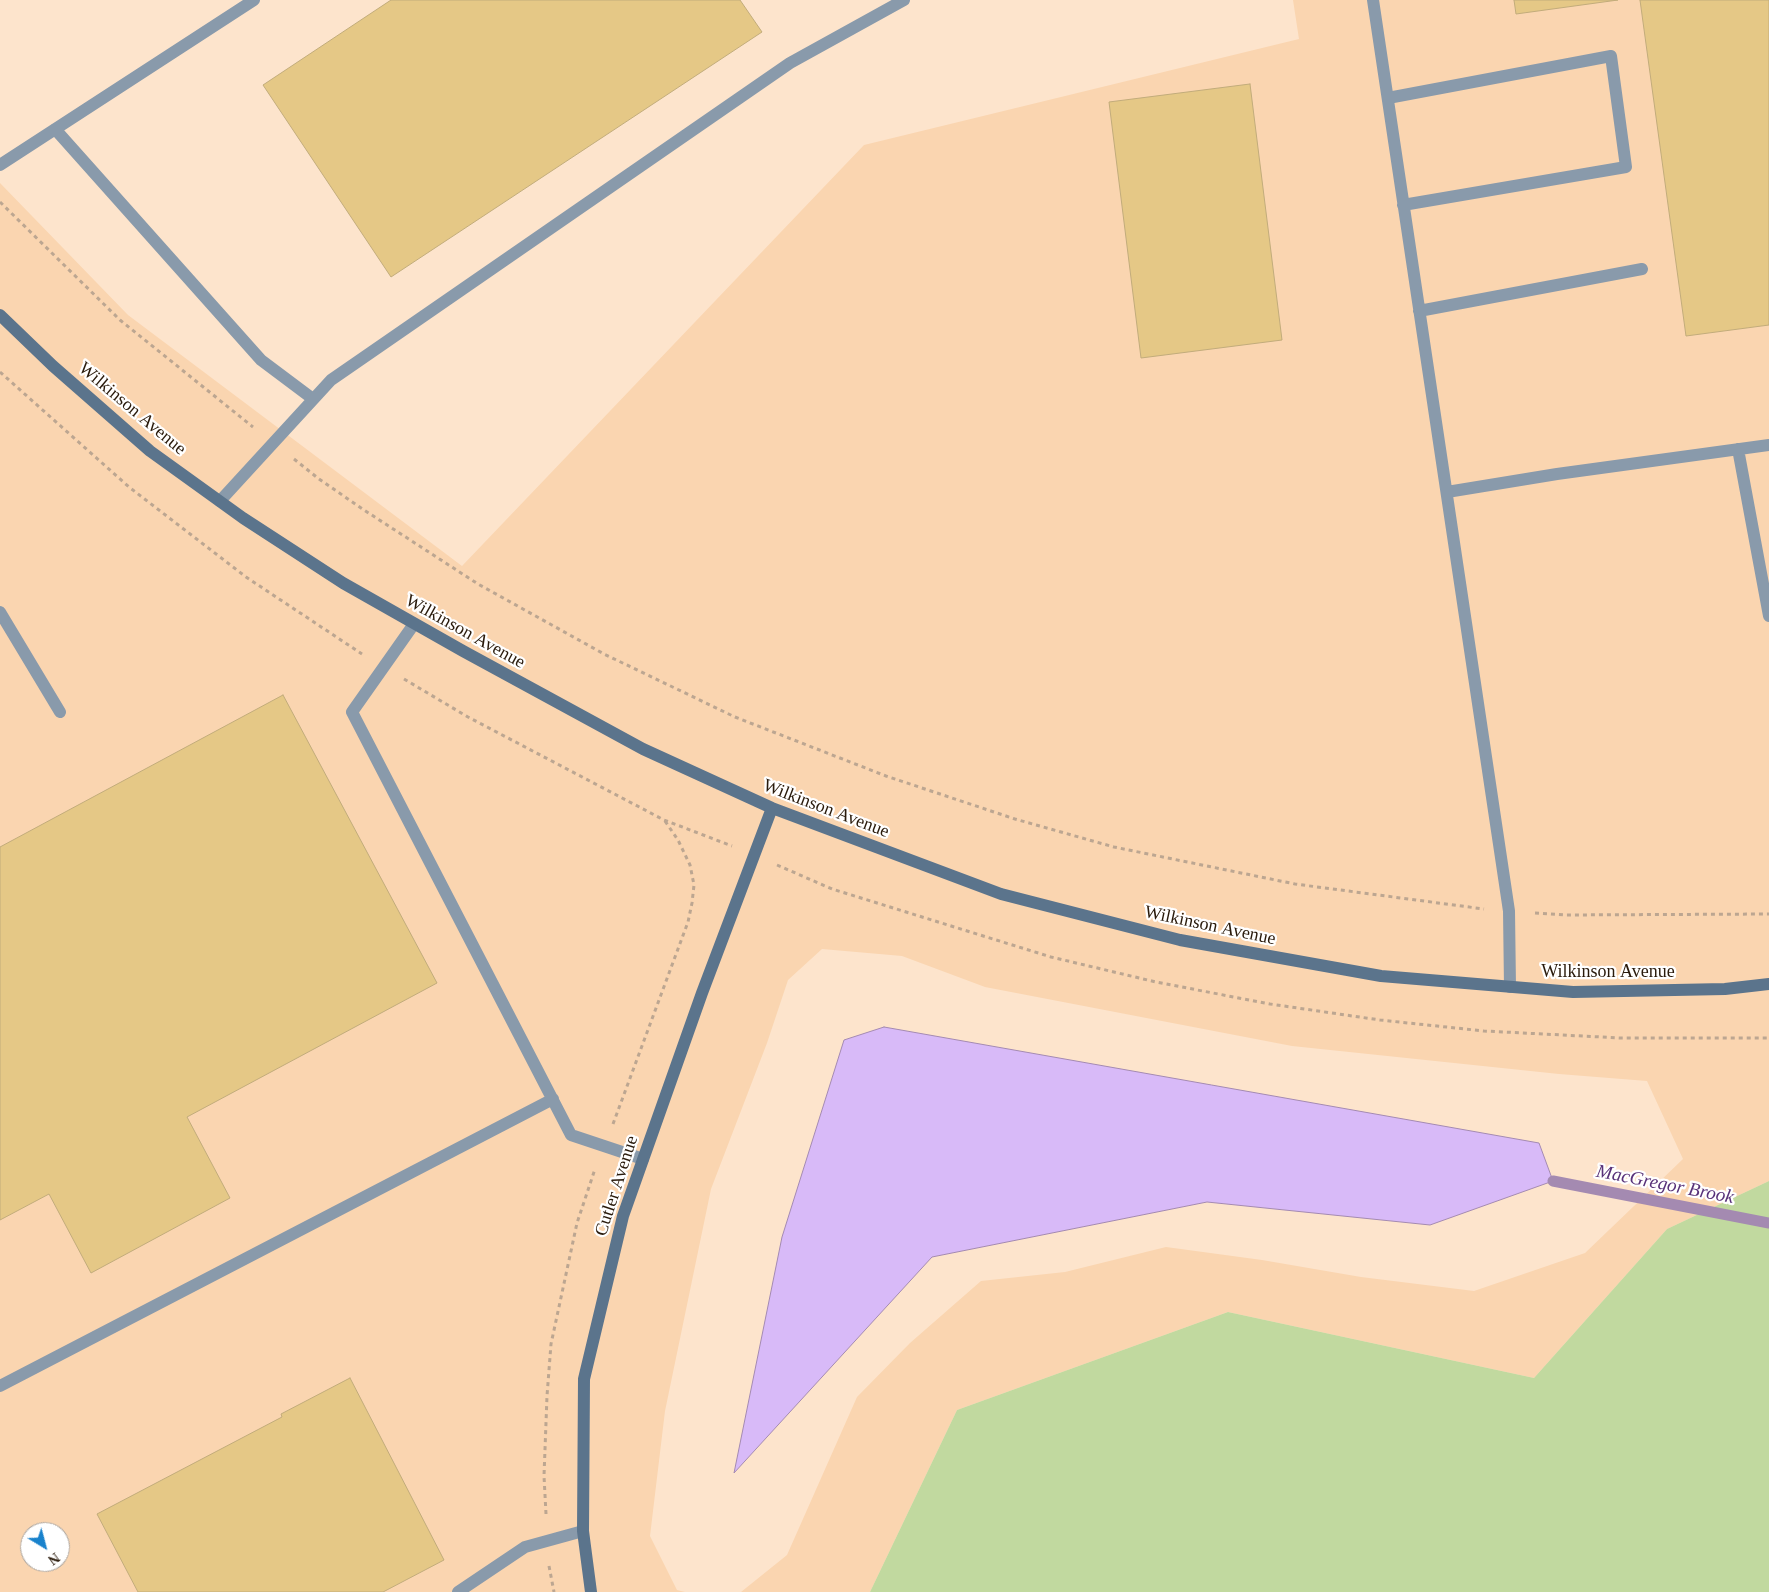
<!DOCTYPE html>
<html>
<head>
<meta charset="utf-8">
<style>
	body { margin:0 }
	#map { position:relative; width:1769px; height:1592px; overflow:hidden; background:#fde4cc; font-family:"Times New Roman",serif }
	canvas { display:block }
	.north { position:absolute; left:20px; top:1522px; width:50px; height:50px; box-sizing:border-box; background:#fff; border:1px solid #a9a39d; border-radius:50%; rotate:143deg; font-size:14px; font-weight:700; line-height:20px; text-align:center; color:#291a0b }
	.north::after { content:''; display:block; margin:auto; width:18px; height:22px; background:#1982cc; clip-path:polygon(50% 0,100% 100%,50% 72%,0 100%) }
</style>
</head>
<body>
<div id="map">
<canvas width="1769" height="1592"></canvas>
<div class="north">N</div>
</div>
<script>
const context = document.querySelector('canvas').getContext('2d');
context.lineJoin = 'round';
function fill(path, color) {
  context.fillStyle = color;
  context.fill(path, 'evenodd');
}
function toPath(rows) {
  const path = new Path2D();
  for (const r of rows) {
    path.moveTo(r[0], r[1]);
    for (let i = 2; i < r.length; i += 2) path.lineTo(r[i], r[i + 1]);
  }
  return path;
}
function trace(path, color, width, dash) {
  context.strokeStyle = color;
  context.lineWidth = width;
  context.lineCap = dash ? 'butt' : 'round';
  context.setLineDash(dash || []);
  context.stroke(path);
}
function label(font, color, halo, rows, align = 'center') {
  context.font = font + ' "Times New Roman",serif';
  context.lineWidth = 4.5;
  context.setLineDash([]);
  context.textBaseline = 'middle';
  context.strokeStyle = halo;
  context.fillStyle = color;
  for (const [text, x, y, turn = 0] of rows) {
    context.save();
    context.translate(x, y);
    context.rotate((+turn || 0) * Math.PI / 180);
    context.textAlign = isNaN(turn) ? turn : align;
    if (halo) context.strokeText(text, 0, 0);
    context.fillText(text, 0, 0);
    context.restore();
  }
}
const built = toPath([
	[1293,0,1769,0,1769,1181,1667,1229,1534,1378,1228,1312,957,1410,870,1592,741,1592,787,1555,857,1397,910,1343,981,1281,1065,1272,1166,1247,1262,1260,1361,1277,1474,1291,1585,1253,1683,1159,1647,1081,1559,1074,1292,1046,985,987,902,956,822,949,788,980,767,1043,711,1189,665,1411,650,1536,677,1590,685,1592,0,1592,0,183,128,315,462,566,864,145,1299,39],
	[30,1532,60,1532,60,1562,30,1562]
]);
const green = toPath([
	[1769,1181,1769,1592,870,1592,957,1410,1228,1312,1534,1378,1667,1229]
]);
const water = toPath([
	[884,1027,1539,1143,1553,1181,1430,1225,1207,1202,932,1257,734,1473,782,1237,844,1040,884,1027]
]);
const stream = toPath([
	[1553,1181,1769,1223]
]);
const building = toPath([
	[391,0,740,0,762,32,391,277,263,85,391,0],
	[1514,0,1618,0,1516,14,1514,0],
	[1640,0,1769,0,1769,325,1686,336,1640,0],
	[1250,84,1282,340,1141,358,1109,102,1250,84],
	[283,695,437,983,187,1117,230,1198,91,1273,49,1194,0,1220,0,847,283,695],
	[350,1378,444,1560,383,1592,138,1592,97,1514,282,1417,281,1414,350,1378]
]);
const path = toPath([
	[0,202,120,320,253,427],
	[0,372,129,487,246,577,362,654],
	[294,459,319,479,364,510,478,584,604,654,735,717,886,776,1015,819,1114,847,1295,884,1484,909],
	[404,679,468,717,664,820,732,846],
	[777,865,832,889,1051,957,1156,982,1270,1004,1380,1020,1484,1031,1621,1038,1769,1038],
	[1535,913,1565,915,1769,914],
	[613,1124,688,922,692,903,694,885,690,865,678,840,665,821],
	[546,1514,544,1476,547,1396,551,1344,577,1223,595,1169],
	[549,1566,554,1592]
]);
const lane = toPath([
	[1373,0,1509,911,1510,987],
	[1388,98,1611,56,1626,167,1403,205],
	[55,129,261,360,313,399],
	[0,165,254,0],
	[1419,311,1642,269],
	[1738,449,1769,616],
	[1447,492,1557,474,1769,445],
	[220,501,331,380,790,63,904,0],
	[0,612,60,712],
	[414,624,352,712,571,1135,643,1159],
	[0,1386,553,1099],
	[458,1592,525,1547,583,1531]
]);
const secondary = toPath([
	[0,315,53,366,150,451,243,518,343,583,463,651,643,749,772,808,1001,894,1180,940,1381,976,1573,992,1725,989,1769,984],
	[591,1592,583,1531,584,1379,623,1216,702,993,772,808]
]);
const streetNames = [
	["Wilkinson Avenue",132,409,40],
	["Wilkinson Avenue",465,632,29],
	["Wilkinson Avenue",826,809,21],
	["Wilkinson Avenue",1210,926,12],
	["Wilkinson Avenue",1608,972],
	["Cutler Avenue",617,1186,-72]
];
const waterNames = [
	["MacGregor Brook",1665,1185,11]
];
fill(built, '#fad5b0');
fill(green, '#c1d99f');
fill(water, '#d8baf8');
trace(water, '#a48ab1', 1);
trace(stream, '#a48ab1', 11);
fill(building, '#e5c886');
trace(building, '#c2ac7b', 1);
trace(path, '#bca691', 3, [4, 4]);
trace(lane, '#899aab', 12);
trace(secondary, '#5b748c', 12);
label('18px', '#291a0b', '#fff', streetNames);
label('italic 19px', '#583279', '#fff', waterNames);
</script>
</body>
</html>
